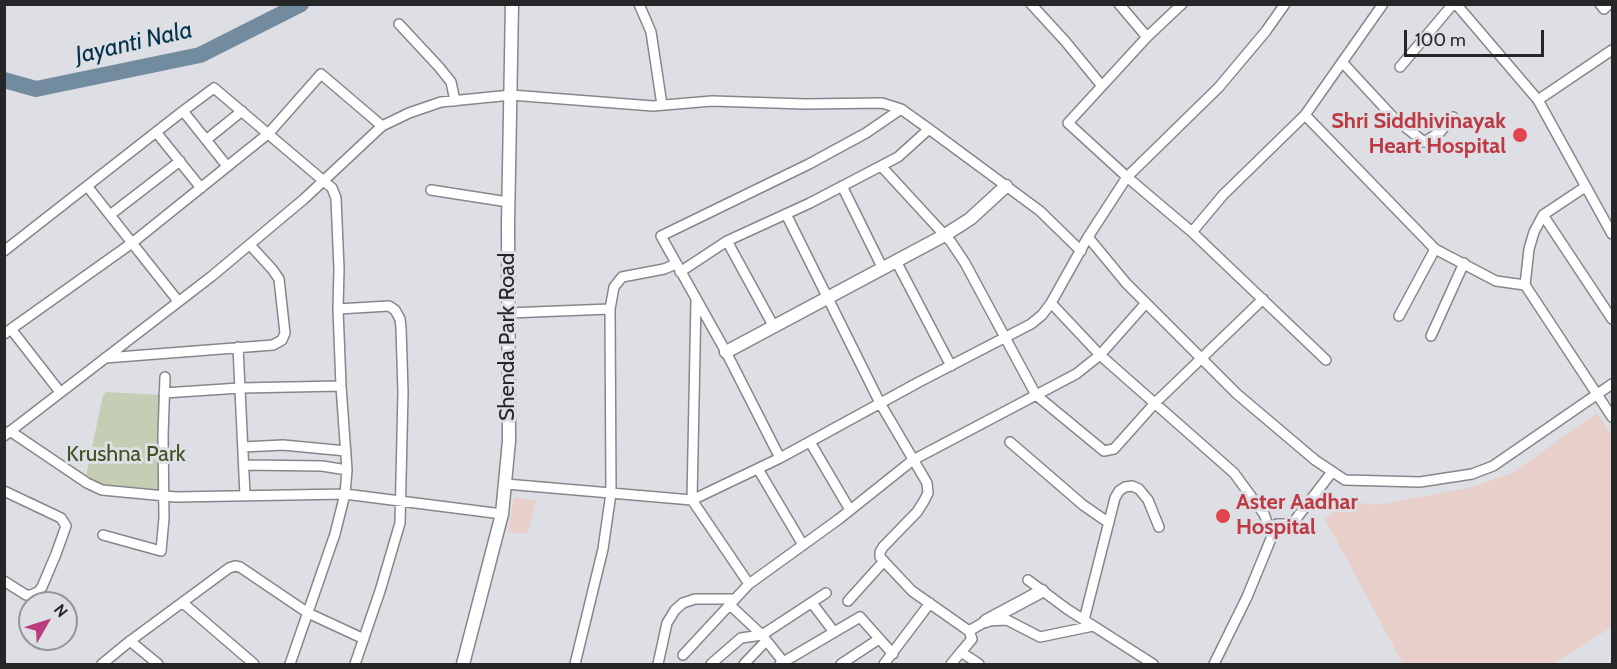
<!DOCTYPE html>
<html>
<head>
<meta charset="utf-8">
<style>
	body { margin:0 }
	#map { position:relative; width:1617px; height:669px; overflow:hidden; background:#dddfe5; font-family:Cabin,sans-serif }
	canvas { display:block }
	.frame { position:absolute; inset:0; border:6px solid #252627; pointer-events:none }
	.north { position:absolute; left:18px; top:591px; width:60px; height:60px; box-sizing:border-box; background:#dddfe5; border:2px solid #939599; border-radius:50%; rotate:51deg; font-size:16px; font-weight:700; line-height:24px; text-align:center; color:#252627 }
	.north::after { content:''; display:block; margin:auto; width:21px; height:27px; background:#be3a7f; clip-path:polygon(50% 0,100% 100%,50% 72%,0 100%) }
	.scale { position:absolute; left:1404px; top:30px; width:140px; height:27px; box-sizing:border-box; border:3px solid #252627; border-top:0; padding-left:8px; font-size:18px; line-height:21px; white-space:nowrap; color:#252627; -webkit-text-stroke:4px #dddfe5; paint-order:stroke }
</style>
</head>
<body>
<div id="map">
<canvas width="1617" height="669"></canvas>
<div class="frame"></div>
<div class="north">N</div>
<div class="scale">100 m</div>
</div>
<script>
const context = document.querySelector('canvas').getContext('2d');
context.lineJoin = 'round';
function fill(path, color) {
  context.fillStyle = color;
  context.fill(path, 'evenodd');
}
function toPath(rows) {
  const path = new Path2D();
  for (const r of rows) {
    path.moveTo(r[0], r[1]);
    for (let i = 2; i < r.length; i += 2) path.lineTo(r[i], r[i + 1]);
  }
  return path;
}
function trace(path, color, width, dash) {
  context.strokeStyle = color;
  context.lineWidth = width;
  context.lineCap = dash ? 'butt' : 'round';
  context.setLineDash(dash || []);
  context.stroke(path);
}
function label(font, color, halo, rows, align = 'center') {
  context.font = font + ' Cabin,sans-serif';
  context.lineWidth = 6;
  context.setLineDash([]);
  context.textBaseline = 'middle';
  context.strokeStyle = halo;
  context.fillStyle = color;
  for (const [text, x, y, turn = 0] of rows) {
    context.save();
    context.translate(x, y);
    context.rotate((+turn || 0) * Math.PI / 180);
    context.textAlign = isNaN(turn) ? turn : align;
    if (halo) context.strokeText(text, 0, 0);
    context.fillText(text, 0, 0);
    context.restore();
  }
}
const industrial = toPath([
	[1597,413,1612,435,1612,627,1553,664,1403,664,1325,519,1346,501,1377,505,1469,488,1512,473],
	[514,497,536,501,527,534,508,532]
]);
const green = toPath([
	[106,392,159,395,163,492,102,490,85,481,103,395]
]);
const river = toPath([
	[4,80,36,89,200,55,301,4]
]);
const minor = toPath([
	[639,4,651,32,662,105],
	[1031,4,1065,41,1102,86],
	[1119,4,1147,37],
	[1182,4,1147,37,1068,123,1127,177,1192,232,1223,195,1305,115,1383,4],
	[1456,4,1538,100,1612,234],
	[1600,4,1604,9,1609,4],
	[399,24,439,67,451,82,455,101],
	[1342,62,1393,117,1424,142,1440,132,1453,117],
	[1400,67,1453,4],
	[1538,100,1612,50],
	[183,111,227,166],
	[1305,115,1435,249,1496,281,1525,285,1529,249,1534,232,1543,215,1585,187],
	[156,132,201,188],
	[206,140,242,111],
	[881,166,951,242,965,263,1036,395,1104,451,1114,449,1155,403,1263,299],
	[87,186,178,301],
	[842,186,883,269],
	[431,190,508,202],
	[786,214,880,403,927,483,928,493,924,501,917,512,883,547,880,552,880,557,912,591,969,631,972,639,961,652,979,664],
	[110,215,180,161],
	[1543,215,1612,319],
	[1192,232,1326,360],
	[1088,237,1127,177,1219,87,1266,31,1285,4],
	[727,241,774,327],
	[4,251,183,111,214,88,332,188,336,198,339,269,338,309,341,386,347,470,345,494,335,534,290,664],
	[896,261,951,366],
	[680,272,727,241,810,203,898,157,929,129],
	[1525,285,1612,417],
	[696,300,692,500,749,584],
	[1051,303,1100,355,1234,473,1264,514,1272,536],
	[338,309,389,306,395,310,400,319,401,328,403,392,400,523,380,591,355,664],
	[508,313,610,309],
	[1399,316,1435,249],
	[11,329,60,392],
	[4,334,132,243,269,133,321,74,382,126],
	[1431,336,1464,263],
	[238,347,245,495],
	[105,358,273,345,282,340,285,333,279,279,272,269,250,245],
	[164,393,240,388,341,386],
	[10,431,87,483,102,490,176,497,345,494,502,514],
	[4,436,212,276,304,199,382,126,409,113,441,102,511,95,653,106,712,101,805,104,882,103,901,109,929,129,1040,211,1081,251],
	[810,442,850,510],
	[1010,442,1083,505,1109,523],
	[243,447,283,445,346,451],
	[780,458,726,352,661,236,809,164,866,133,901,109],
	[245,465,322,466,347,470],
	[758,469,803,545],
	[506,484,692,500,780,458,919,382,1031,324,1042,315,1051,303,1088,237,1126,283,1237,394,1315,460,1345,480,1420,482,1472,474,1493,466,1612,384],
	[4,491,61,518,66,526,56,554,42,587,38,592,31,595,26,595,4,581],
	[103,535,161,551,164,518,163,435,165,377],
	[1028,580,1067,609,1153,664],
	[848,601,884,561],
	[183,603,254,664],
	[812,603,834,632],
	[729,604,762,635,785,664],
	[1084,620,1115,498,1119,491,1125,487,1132,486,1139,489,1148,500,1159,527],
	[969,631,986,621,1007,620,1040,637,1093,626],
	[130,641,158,664],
	[683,655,749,584,839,519,913,460,1076,374,1100,355,1146,303],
	[102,664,130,641,229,568,235,566,240,567,308,613,364,639],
	[575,664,603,549,611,493,610,309,614,287,622,277,664,269,676,264],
	[658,664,667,623,675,610,683,603,695,599,734,599],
	[711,664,741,638,762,635,826,593],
	[744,664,766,641],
	[780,664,860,617,893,654],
	[841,664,879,639],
	[884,664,930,603],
	[951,664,961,652],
	[1214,664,1247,597,1277,524,1292,524,1332,472]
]);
const secondary = toPath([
	[726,352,945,235,970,219,1006,186],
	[986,621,1042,591],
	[463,664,502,514,509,441,508,224,512,4]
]);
const markers = [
	[1520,135,8,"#e0444e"],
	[1223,516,8,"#e0444e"]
];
const healthNames = [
	["Shri Siddhivinayak",1506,122],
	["Heart Hospital",1506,147],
	["Aster Aadhar",1236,503,"left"],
	["Hospital",1236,528,"left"]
];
const streetNames = [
	["Shenda Park Road",508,337,-90]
];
const parkNames = [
	["Krushna Park",126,455]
];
const waterNames = [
	["Jayanti Nala",134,43,-13]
];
fill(industrial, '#e9cfca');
fill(green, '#c5cdb4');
trace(river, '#728b9e', 16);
trace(minor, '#85878c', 12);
trace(secondary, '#85878c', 15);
trace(minor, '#fff', 9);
trace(secondary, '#fff', 12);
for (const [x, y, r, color] of markers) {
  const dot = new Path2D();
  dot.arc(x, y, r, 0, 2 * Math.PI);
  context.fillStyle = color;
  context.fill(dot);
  trace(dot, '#dddfe5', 2);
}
label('bold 22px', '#be3a42', '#dddfe5', healthNames, 'right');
label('22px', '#252627', '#dddfe5', streetNames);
label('22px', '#435021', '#dddfe5', parkNames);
label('italic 24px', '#00314d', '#dddfe5', waterNames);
</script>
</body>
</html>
